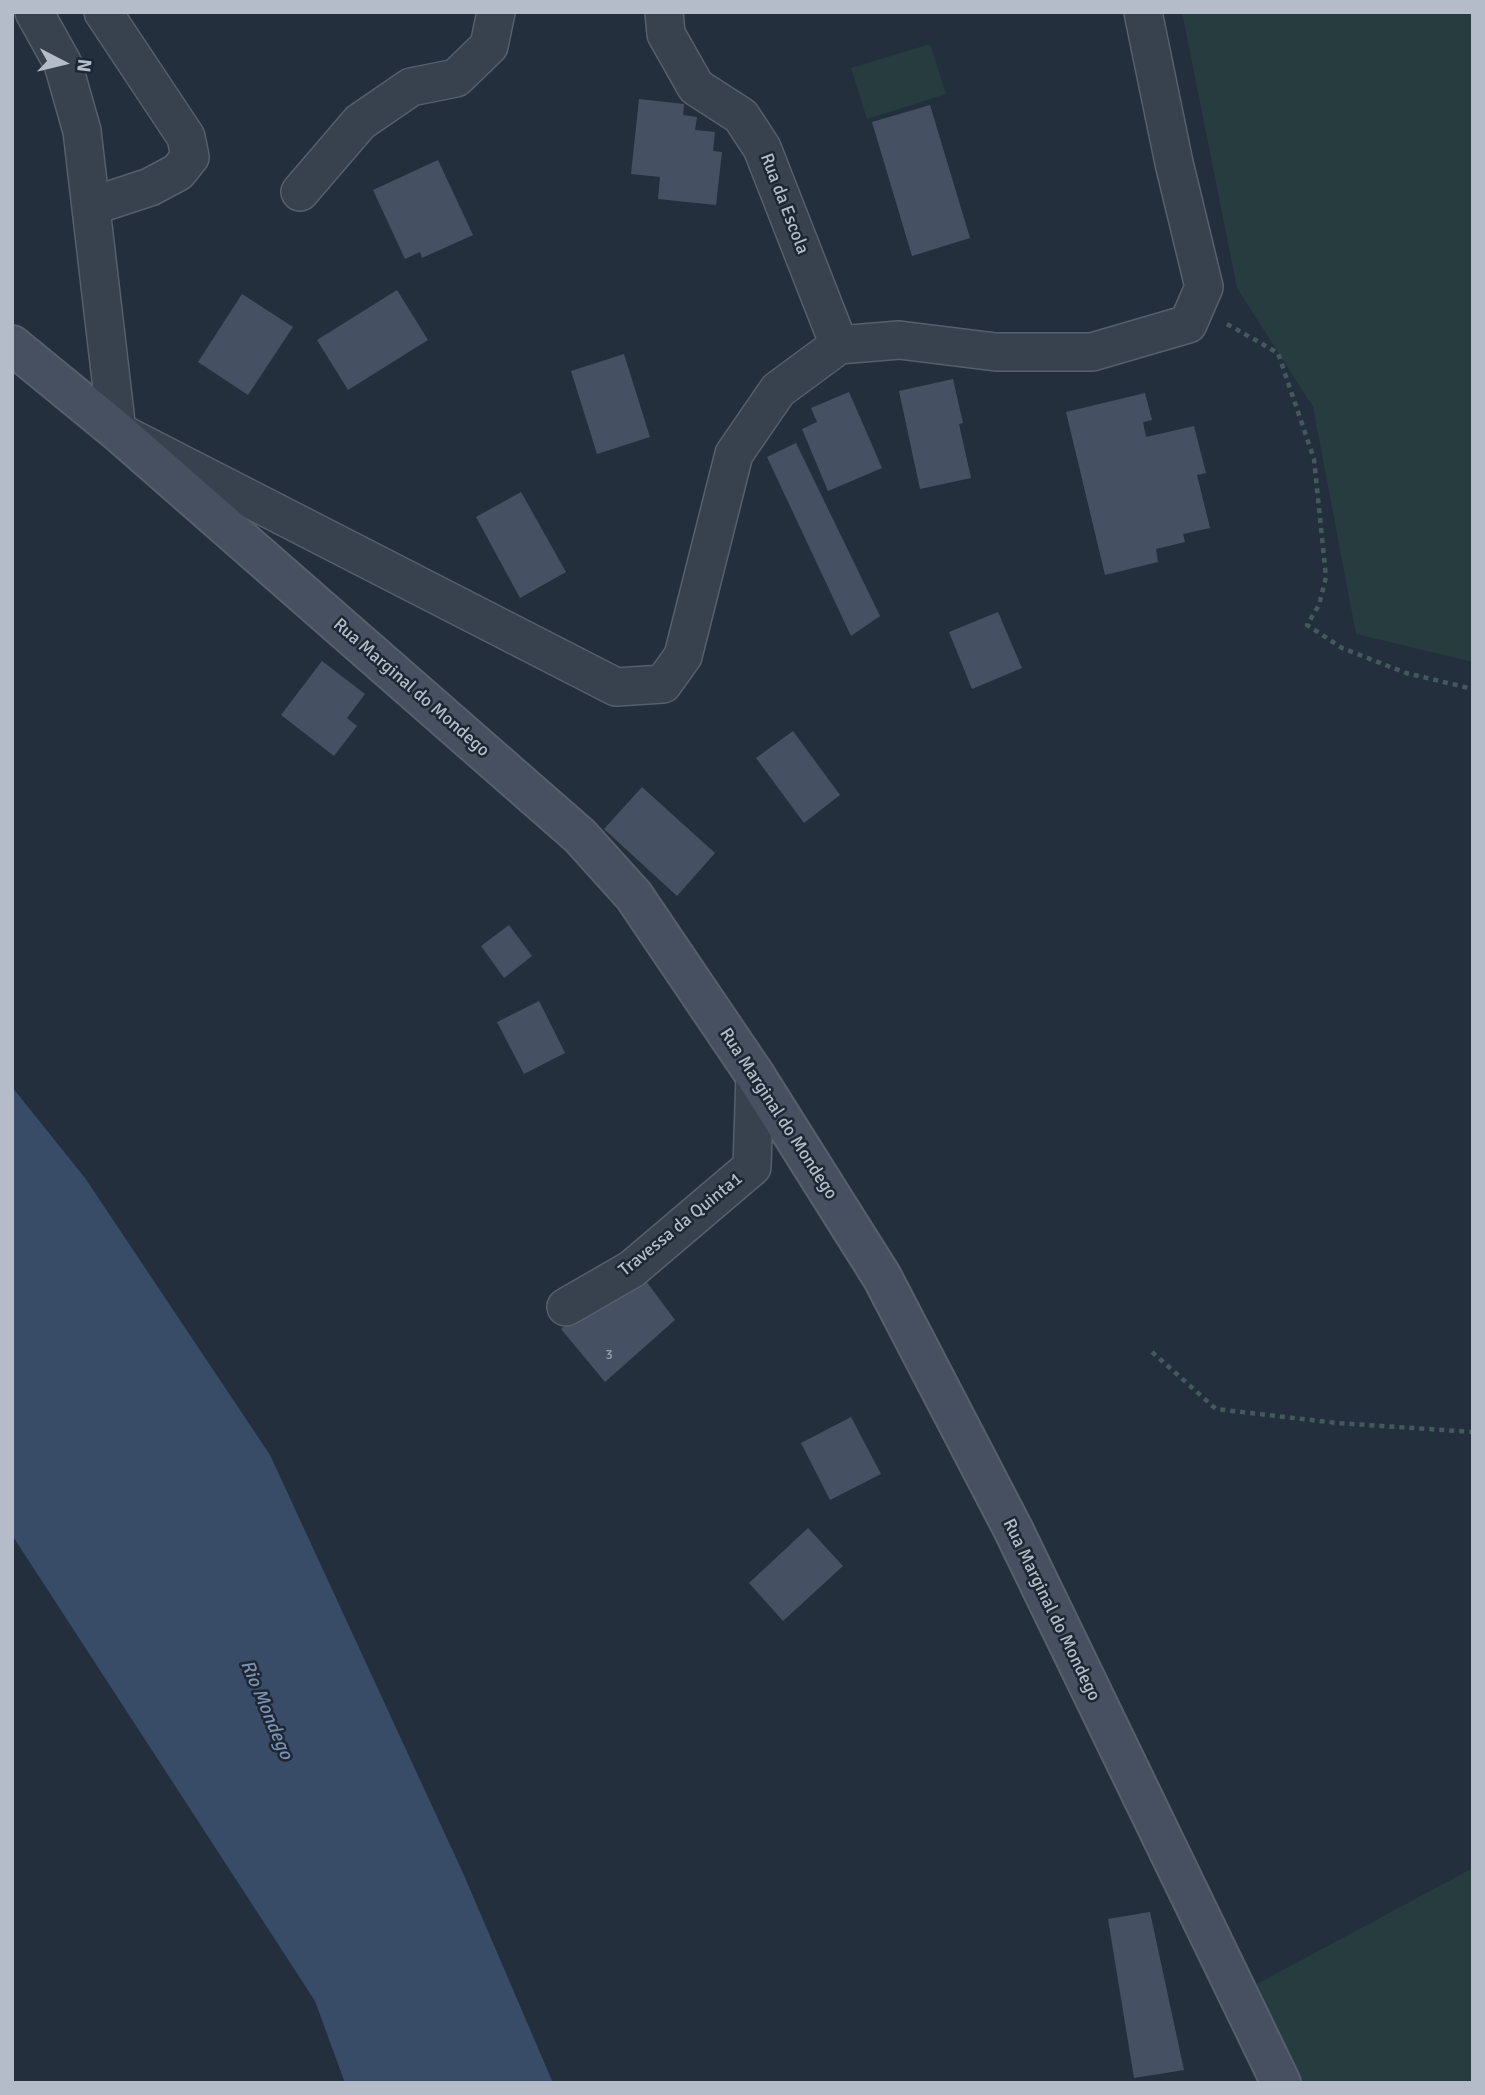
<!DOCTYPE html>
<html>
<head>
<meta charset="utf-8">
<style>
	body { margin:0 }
	#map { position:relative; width:1485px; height:2095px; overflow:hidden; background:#242f3e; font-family:Signika,sans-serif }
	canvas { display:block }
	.frame { position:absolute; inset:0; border:14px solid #b4bcc9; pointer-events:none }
	.north { position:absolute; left:28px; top:28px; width:70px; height:70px; -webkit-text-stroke:5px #1d2633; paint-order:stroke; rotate:97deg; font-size:19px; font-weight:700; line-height:28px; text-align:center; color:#b4bcc9 }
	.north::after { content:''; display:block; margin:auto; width:24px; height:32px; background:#b4bcc9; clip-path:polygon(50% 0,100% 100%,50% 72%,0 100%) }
</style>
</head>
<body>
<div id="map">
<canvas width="1485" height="2095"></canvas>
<div class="frame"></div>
<div class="north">N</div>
</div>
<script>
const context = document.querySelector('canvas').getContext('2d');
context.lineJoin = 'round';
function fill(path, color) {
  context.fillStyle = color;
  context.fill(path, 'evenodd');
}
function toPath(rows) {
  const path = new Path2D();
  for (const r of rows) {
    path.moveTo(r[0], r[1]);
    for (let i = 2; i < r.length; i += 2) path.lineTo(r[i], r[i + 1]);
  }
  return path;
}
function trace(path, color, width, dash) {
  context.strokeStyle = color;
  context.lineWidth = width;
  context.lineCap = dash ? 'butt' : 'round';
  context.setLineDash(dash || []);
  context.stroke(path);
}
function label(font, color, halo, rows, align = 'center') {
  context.font = font + ' Signika,sans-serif';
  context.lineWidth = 5;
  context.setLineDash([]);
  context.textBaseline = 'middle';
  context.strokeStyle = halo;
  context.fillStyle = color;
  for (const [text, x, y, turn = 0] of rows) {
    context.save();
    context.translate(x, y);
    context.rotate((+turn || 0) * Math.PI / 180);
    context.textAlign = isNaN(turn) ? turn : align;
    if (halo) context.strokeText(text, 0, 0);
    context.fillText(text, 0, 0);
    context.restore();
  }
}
const green = toPath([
	[1182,12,1473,12,1473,662,1356,634,1313,407,1237,288],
	[930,44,946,94,867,119,851,68],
	[1473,1868,1473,2083,1297,2083,1255,1985]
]);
const water = toPath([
	[12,1087,85,1178,270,1455,463,1873,553,2083,345,2083,315,2001,12,1535]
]);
const building = toPath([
	[639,99,684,104,683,115,697,117,695,130,715,132,713,151,722,152,716,205,658,199,660,177,631,174],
	[930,105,970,238,912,256,872,122],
	[438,160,473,235,422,258,420,252,405,259,373,190],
	[397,290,428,340,348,390,317,340],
	[242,294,293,327,248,395,198,362],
	[624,354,650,437,597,454,571,371],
	[953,379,963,423,959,424,971,478,920,489,899,391],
	[849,392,882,468,828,491,802,429,817,422,811,408],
	[1145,393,1152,420,1143,422,1146,437,1194,426,1206,473,1197,475,1210,528,1183,534,1185,542,1156,549,1158,562,1105,575,1066,412],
	[796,443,880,616,851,636,767,457],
	[521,492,566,572,520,598,476,517],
	[998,612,1022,668,972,689,949,632],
	[322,661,365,694,347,718,357,726,334,756,281,715],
	[793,731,840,795,804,823,756,758],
	[642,787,715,853,677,896,604,829],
	[509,925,532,956,504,978,481,946],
	[539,1001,565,1053,524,1074,497,1022],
	[643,1277,675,1320,605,1382,561,1329,613,1286,618,1300],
	[851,1417,881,1474,830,1500,801,1443],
	[808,1528,843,1566,783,1621,749,1583],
	[1150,1912,1184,2070,1134,2078,1108,1919]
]);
const path = toPath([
	[1227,324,1278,353,1314,459,1326,577,1319,605,1307,625,1342,648,1406,673,1473,689],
	[1152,1352,1216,1409,1337,1423,1473,1432]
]);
const street = toPath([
	[34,12,63,64,82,131,117,431,616,687,663,684,683,656,734,454,778,390,839,345,899,340,996,352,1092,352,1188,324,1204,287,1174,163,1143,12],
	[664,12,666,34,696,87,741,116,762,148,839,345],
	[300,192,360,122,411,87,456,78,489,46,496,12],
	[92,206,150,187,178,172,190,157,186,137,103,12],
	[566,1307,632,1269,752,1167,755,1075]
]);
const secondary = toPath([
	[12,345,117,431,580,836,634,896,755,1075,882,1277,1013,1529,1281,2083]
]);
const numberNames = [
	["3",609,1355]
];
const streetNames = [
	["Rua da Escola",784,204,69],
	["Rua Marginal do Mondego",411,688,41],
	["Rua Marginal do Mondego",778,1114,57],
	["Travessa da Quinta1",681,1225,-39],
	["Rua Marginal do Mondego",1051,1610,64]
];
const waterNames = [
	["Rio Mondego",266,1710,67]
];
fill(green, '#263c3f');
fill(water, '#394c67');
fill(building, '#455162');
trace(street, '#565f6c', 40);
trace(secondary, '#565f6c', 42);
trace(path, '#44595c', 4.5, [5, 5]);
trace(street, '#38414e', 37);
trace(secondary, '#465061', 38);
label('14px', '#98a1af', null, numberNames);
label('18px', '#b4bcc9', '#1d2633', streetNames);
label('italic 19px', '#7c92b1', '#1d2633', waterNames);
</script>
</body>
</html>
